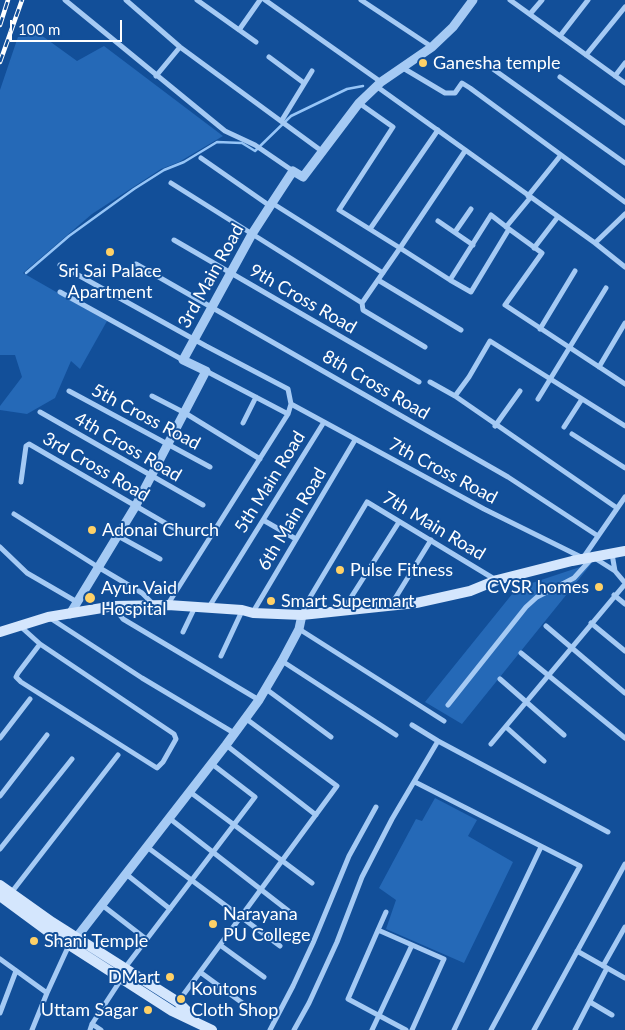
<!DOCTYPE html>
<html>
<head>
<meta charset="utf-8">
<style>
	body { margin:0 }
	#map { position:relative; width:625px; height:1030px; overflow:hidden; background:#124f99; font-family:Lato,sans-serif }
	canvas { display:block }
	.scale { position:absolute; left:10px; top:20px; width:112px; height:22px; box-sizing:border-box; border:2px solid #fff; border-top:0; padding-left:6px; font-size:15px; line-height:18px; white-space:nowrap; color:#fff; -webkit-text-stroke:4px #124f99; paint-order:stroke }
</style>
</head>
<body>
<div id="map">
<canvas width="625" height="1030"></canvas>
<div class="scale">100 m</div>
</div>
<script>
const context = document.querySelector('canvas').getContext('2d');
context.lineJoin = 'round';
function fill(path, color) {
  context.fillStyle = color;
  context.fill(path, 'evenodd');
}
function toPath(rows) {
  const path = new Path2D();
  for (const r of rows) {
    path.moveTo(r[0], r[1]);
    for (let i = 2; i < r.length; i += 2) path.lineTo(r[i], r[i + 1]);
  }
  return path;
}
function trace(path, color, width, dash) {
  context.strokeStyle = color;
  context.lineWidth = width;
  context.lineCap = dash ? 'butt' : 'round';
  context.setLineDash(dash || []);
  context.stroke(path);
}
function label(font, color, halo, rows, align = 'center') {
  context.font = font + ' Lato,sans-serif';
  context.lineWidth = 4;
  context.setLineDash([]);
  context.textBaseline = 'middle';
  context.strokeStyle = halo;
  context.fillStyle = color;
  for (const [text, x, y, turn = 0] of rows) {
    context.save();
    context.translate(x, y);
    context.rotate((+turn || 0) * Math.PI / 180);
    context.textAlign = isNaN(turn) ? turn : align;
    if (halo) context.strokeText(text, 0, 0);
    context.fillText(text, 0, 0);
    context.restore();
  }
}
const green = toPath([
	[23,22,77,61,104,46,223,136,179,162,161,169,92,214,23,273,107,321,80,369,71,361,55,398,27,414,0,410,0,406,22,377,15,355,0,355,0,90],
	[592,563,462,724,425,702,517,588],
	[435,798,477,820,468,836,513,862,464,963,386,929,396,900,379,888,416,819,422,821]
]);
const stream = toPath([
	[26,273,69,236,134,189,164,170,184,162,217,142,242,143,255,151,291,116,347,89,363,86]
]);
const minor = toPath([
	[65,0,225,131,255,145,293,171],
	[126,0,180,47,323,152],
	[197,0,256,42],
	[265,0,381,82],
	[361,0,432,47],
	[510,0,625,83],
	[530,14,542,0],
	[239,30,260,0],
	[560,36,588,0],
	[586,55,625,7],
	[269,57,304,83],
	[403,68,445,93,455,93,462,83,470,88,625,202],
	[493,69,625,163],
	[156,76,180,47],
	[615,76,625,63],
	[560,77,625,123],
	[376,86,595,243,625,267],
	[359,103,393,127,339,210,400,248,465,151],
	[282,120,312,71],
	[201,158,270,206],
	[171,183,362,303],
	[528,196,561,155],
	[272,203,383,273],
	[438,221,473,245],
	[506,227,530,198],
	[370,229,438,130],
	[509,229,542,253,505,305,625,384],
	[455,232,471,209],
	[174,240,419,382],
	[595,243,625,214],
	[534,248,557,218],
	[136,264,508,477,598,536],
	[60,265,206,346,288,389,291,404],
	[378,280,461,330],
	[60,292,183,360],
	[540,329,575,271],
	[425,347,363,310,362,303,400,248,450,280,471,292,509,229,491,215,450,280],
	[599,367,625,323],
	[206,371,288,414],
	[430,382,455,396,617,508],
	[69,391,210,467],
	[152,396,185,413,260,459],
	[455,396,469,377,490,341,625,426],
	[538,399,606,288],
	[40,412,203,505],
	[243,423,256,397],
	[495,426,520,391],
	[564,427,582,399],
	[572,434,625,468],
	[21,482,26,446,29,444,184,534],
	[14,514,98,567,142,593,154,605],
	[263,520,296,539],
	[118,536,160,559],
	[0,547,27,573,77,602],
	[612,554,615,571],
	[614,595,625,604],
	[168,604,288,414,291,404,484,509,583,558,625,497],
	[391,605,431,540],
	[114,607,123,619,259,700],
	[209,607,324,422],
	[343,610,399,522],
	[253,612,355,440],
	[302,615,306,604,367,502,496,580],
	[50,618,142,678,234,733],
	[591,623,625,651],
	[20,626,40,644],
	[546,626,625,693],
	[299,629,444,721],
	[183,632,195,607],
	[40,644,174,734,176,739,163,762,157,768,21,682,16,677,18,673,40,644],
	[521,653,625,738],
	[221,656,242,611],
	[282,661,396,735],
	[500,679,564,735],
	[266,689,331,737],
	[448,705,526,607,537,597,574,578,593,557,615,571,625,583],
	[412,725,438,741,608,832],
	[506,727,544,761],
	[0,738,30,699],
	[491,744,625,584],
	[226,745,316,815],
	[415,782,580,866,491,1030],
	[190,792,312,883],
	[0,796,47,735],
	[169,818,295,916],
	[147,847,280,946],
	[0,849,72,759],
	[126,874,170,909],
	[11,893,118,755],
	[102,905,146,939],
	[386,912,378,930,444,959,412,1030],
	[378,930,348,999,406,1030],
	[220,945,264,977],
	[577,951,625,978],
	[0,959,47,993],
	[603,966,625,927],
	[124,969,255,797,212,764],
	[200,972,252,1010],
	[178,1002,337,786,245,718],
	[590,1002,612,1015],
	[0,1013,16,971],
	[92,1024,101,1030],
	[32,1030,47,993,69,945],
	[90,1030,92,1024,122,978],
	[270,1030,293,986,313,943,349,856,376,807],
	[294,1030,309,1003,337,942,362,877,392,819,438,741],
	[372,1030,412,945],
	[454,1030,541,847],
	[534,1030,625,864],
	[575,1030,607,968]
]);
const tertiary = toPath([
	[70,614,135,507,206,371,183,360,252,234,272,203,293,171,303,177,359,103,381,82,432,47,453,27,473,0],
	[73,942,226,745,259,700,282,661,299,629,302,615]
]);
const secondary = toPath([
	[0,632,48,617,114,606,168,605,242,610,253,613,302,615,416,603,470,591,497,580,572,561,625,551],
	[0,885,52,922,178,1002,194,1018],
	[0,896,46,930,172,1011,212,1030]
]);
const rail = toPath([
	[0,25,8,0],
	[0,62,22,0]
]);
const markers = [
	[423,63,5,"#ffd167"],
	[110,252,5,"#ffd167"],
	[92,530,5,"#ffd167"],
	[340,570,5,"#ffd167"],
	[599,587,5,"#ffd167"],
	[90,598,6,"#ffd167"],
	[271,601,5,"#ffd167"],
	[213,924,5,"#ffd167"],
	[34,941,5,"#ffd167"],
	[170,977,5,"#ffd167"],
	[181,999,5,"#ffd167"],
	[148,1010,5,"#ffd167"]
];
const poiNames = [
	["Ganesha temple",433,63],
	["Sri Sai Palace",110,271,"center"],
	["Apartment",110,292,"center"],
	["Adonai Church",102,530],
	["Pulse Fitness",350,570],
	["CVSR homes",589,587,"right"],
	["Ayur Vaid",101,588],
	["Hospital",101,609],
	["Smart Supermart",281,601],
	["Narayana",223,914],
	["PU College",223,935],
	["Shani Temple",44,941],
	["DMart",160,977,"right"],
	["Koutons",191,989],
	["Cloth Shop",191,1010],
	["Uttam Sagar",138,1010,"right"]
];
const streetNames = [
	["3rd Main Road",211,276,-61],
	["9th Cross Road",303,299,30],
	["8th Cross Road",376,385,30],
	["5th Cross Road",146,417,28],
	["4th Cross Road",128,447,30],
	["3rd Cross Road",96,467,30],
	["7th Cross Road",443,471,28],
	["5th Main Road",270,482,-58],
	["6th Main Road",292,519,-59],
	["7th Main Road",434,526,31]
];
fill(green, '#2569b7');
trace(stream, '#96c5f7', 2.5);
trace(minor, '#a5caf4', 5);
trace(tertiary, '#a5caf4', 9);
trace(secondary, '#d4e6fd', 10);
trace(rail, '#fff', 4.5);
trace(rail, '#124f99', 2.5, [8]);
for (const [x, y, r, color] of markers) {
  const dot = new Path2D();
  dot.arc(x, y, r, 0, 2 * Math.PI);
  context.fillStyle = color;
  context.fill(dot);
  trace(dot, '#124f99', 2);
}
label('18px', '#fff', '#124f99', poiNames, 'left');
label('18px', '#fff', '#124f99', streetNames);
</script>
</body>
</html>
